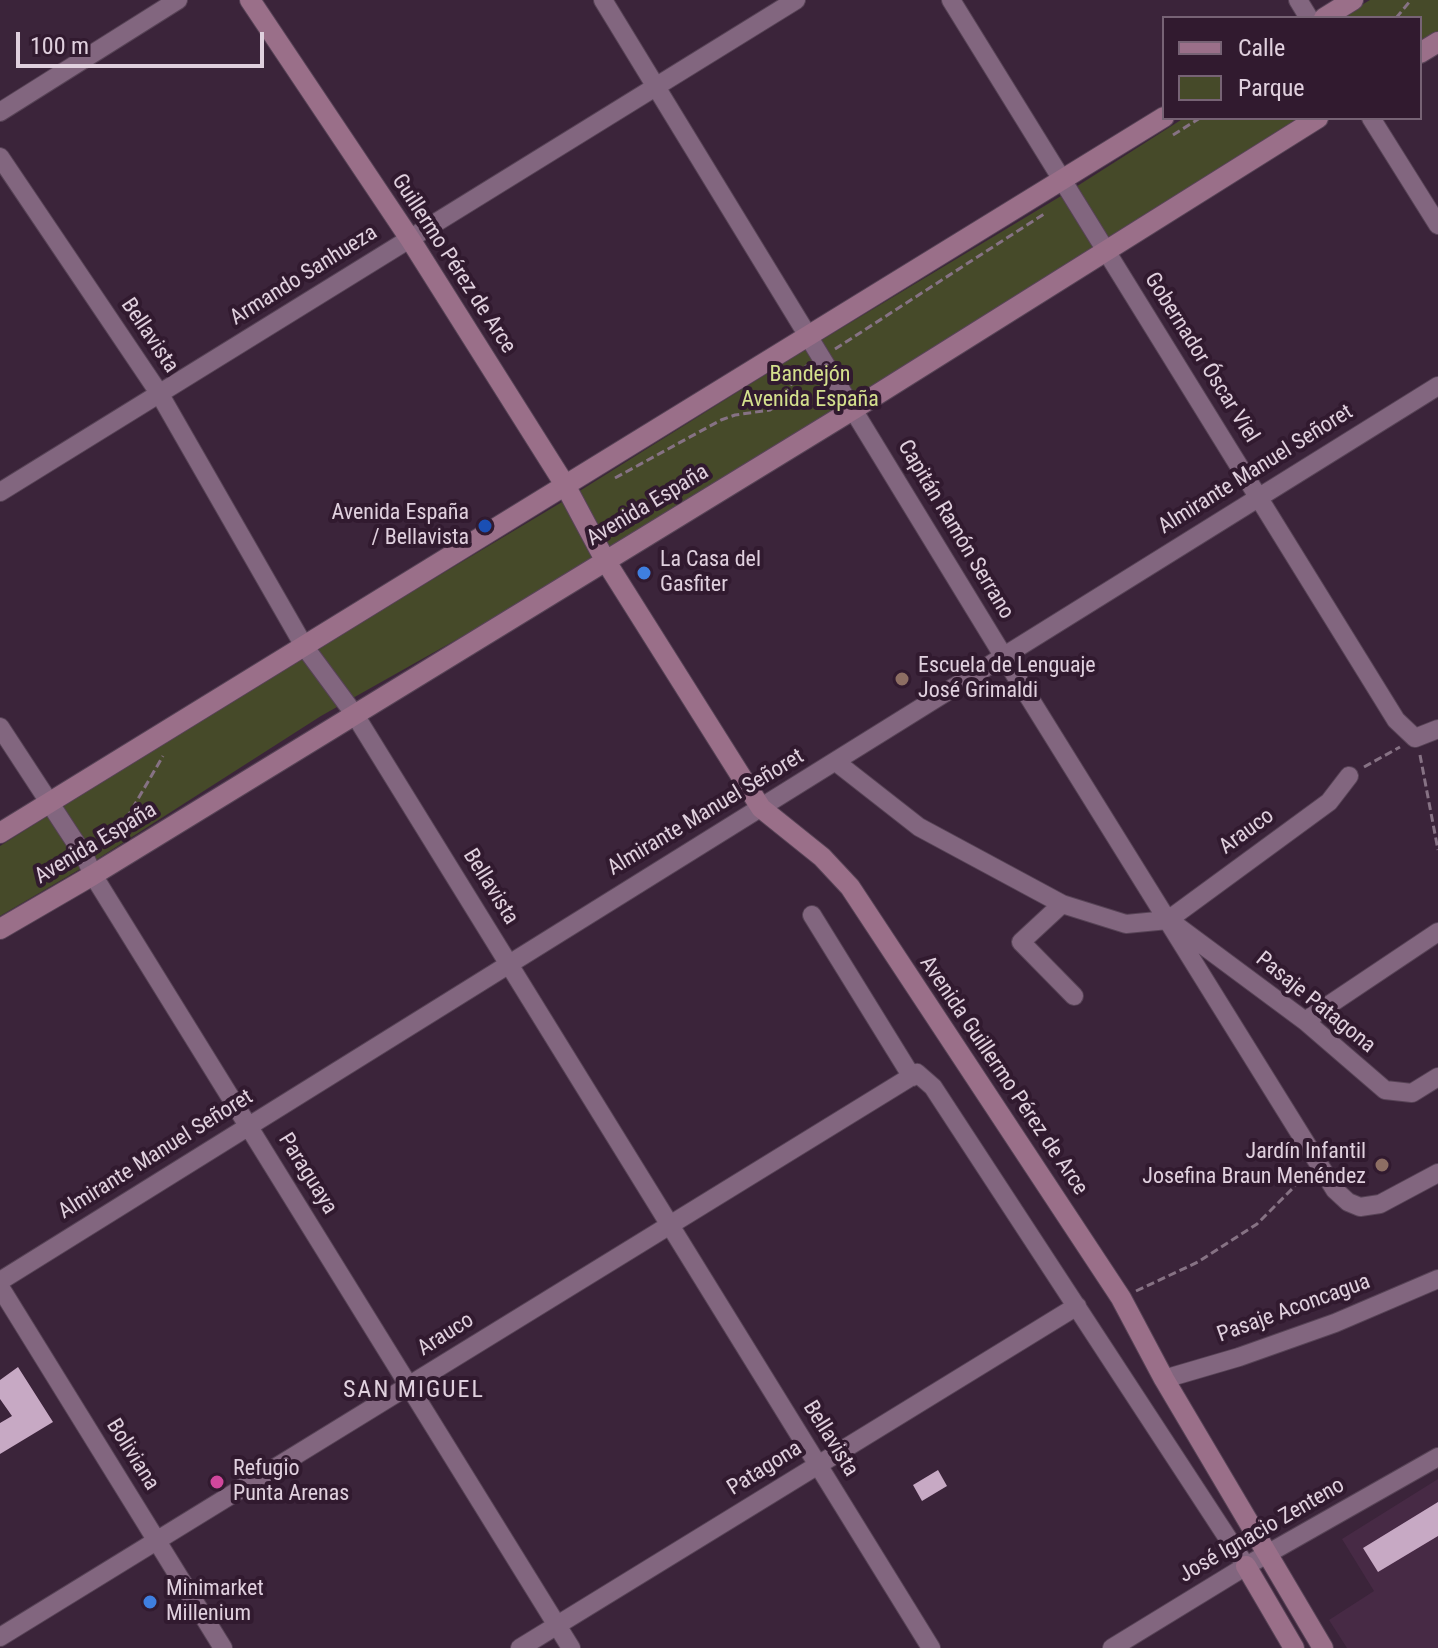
<!DOCTYPE html>
<html>
<head>
<meta charset="utf-8">
<style>
	body { margin:0 }
	#map { position:relative; width:1438px; height:1648px; overflow:hidden; background:#3b243a; font-family:"Roboto Condensed",sans-serif }
	canvas { display:block }
	.legend { position:absolute; left:1162px; top:16px; width:260px; height:104px; box-sizing:border-box; background:#311a2f; border:2px solid #776375; margin:0; padding:10px 14px; list-style:none; font-size:24px; color:#e0d0de }
	.legend li { display:flex; align-items:center; gap:16px; height:40px }
	.legend b { width:40px; border:2px solid #776375 }
	.scale { position:absolute; left:16px; top:32px; width:248px; height:36px; box-sizing:border-box; border:4px solid #e0d0de; border-top:0; padding-left:10px; font-size:24px; line-height:28px; white-space:nowrap; color:#e0d0de; -webkit-text-stroke:6px #311a2f; paint-order:stroke }
</style>
</head>
<body>
<div id="map">
<canvas width="1438" height="1648"></canvas>
<ul class="legend">
<li><b style="height:10px;background:#9a6f89"></b>Calle</li>
<li><b style="height:22px;background:#464a29"></b>Parque</li>
</ul>
<div class="scale">100 m</div>
</div>
<script>
const context = document.querySelector('canvas').getContext('2d');
context.lineJoin = 'round';
function fill(path, color) {
  context.fillStyle = color;
  context.fill(path, 'evenodd');
}
function toPath(rows) {
  const path = new Path2D();
  for (const r of rows) {
    path.moveTo(r[0], r[1]);
    for (let i = 2; i < r.length; i += 2) path.lineTo(r[i], r[i + 1]);
  }
  return path;
}
function trace(path, color, width, dash) {
  context.strokeStyle = color;
  context.lineWidth = width;
  context.lineCap = dash ? 'butt' : 'round';
  context.setLineDash(dash || []);
  context.stroke(path);
}
function label(font, color, halo, rows, align = 'center') {
  context.font = font + ' "Roboto Condensed",sans-serif';
  context.lineWidth = 8;
  context.setLineDash([]);
  context.textBaseline = 'middle';
  context.strokeStyle = halo;
  context.fillStyle = color;
  for (const [text, x, y, turn = 0] of rows) {
    context.save();
    context.translate(x, y);
    context.rotate((+turn || 0) * Math.PI / 180);
    context.textAlign = isNaN(turn) ? turn : align;
    if (halo) context.strokeText(text, 0, 0);
    context.fillText(text, 0, 0);
    context.restore();
  }
}
const built = toPath([
	[1438,1479,1438,1648,1347,1648,1329,1620,1374,1591,1342,1539]
]);
const green = toPath([
	[1370,0,1438,0,1438,36,1420,48,1420,18,1340,18],
	[1184,118,1310,118,603,557,321,716,99,858,0,916,0,846,241,694,562,502,795,356,1071,190]
]);
const building = toPath([
	[18,1367,53,1422,0,1454,0,1423,12,1416,0,1399,0,1380],
	[938,1470,947,1486,922,1501,913,1485],
	[1438,1502,1438,1536,1378,1572,1363,1548]
]);
const path = toPath([
	[1396,18,1411,0],
	[1173,135,1200,118],
	[835,349,1044,214],
	[615,478,721,420,735,415,770,410,781,403,798,372,808,365],
	[1420,755,1438,850],
	[1364,767,1400,747],
	[103,846,113,838,128,816,163,756],
	[1136,1291,1198,1262,1257,1224,1306,1175]
]);
const street = toPath([
	[603,0,1004,657,1335,1190,1348,1202,1360,1207,1380,1204,1438,1173],
	[951,0,1396,720,1415,738,1438,729],
	[1298,0,1309,18],
	[0,112,178,0],
	[1371,118,1438,225],
	[0,157,159,393,304,646,355,715,931,1648],
	[0,492,796,0],
	[0,727,85,857,93,875,571,1648],
	[836,762,919,827,1062,904,1126,924,1168,920],
	[1062,904,1021,942,1074,996],
	[812,915,912,1077],
	[1168,920,1329,802,1349,776],
	[1177,926,1305,1021,1385,1090,1412,1093,1438,1077],
	[1305,1021,1438,932],
	[0,1281,1438,386],
	[0,1287,223,1648],
	[1164,1379,1239,1357,1335,1323,1438,1279],
	[0,1637,917,1073,933,1087,1246,1566],
	[520,1648,1077,1306],
	[1112,1648,1246,1566,1438,1457]
]);
const secondary = toPath([
	[250,0,410,239,565,485,605,560,761,808,822,857,850,887,1121,1298,1164,1379,1323,1648],
	[1324,18,1353,0],
	[1420,53,1438,42],
	[0,833,1164,117],
	[0,929,93,875,854,409,1318,118],
	[1246,1566,1294,1648]
]);
const markers = [
	[485,526,8,"#1a4fb4"],
	[644,573,8,"#3f7fe0"],
	[902,679,8,"#8d6e63"],
	[1382,1165,8,"#8d6e63"],
	[217,1482,8,"#d1479c"],
	[150,1602,8,"#3f7fe0"]
];
const streetNames = [
	["Guillermo Pérez de Arce",453,264,57],
	["Armando Sanhueza",304,276,-32],
	["Bellavista",149,336,56],
	["Gobernador Óscar Viel",1201,358,58],
	["Almirante Manuel Señoret",1256,470,-32],
	["Avenida España",648,506,-31],
	["Capitán Ramón Serrano",955,530,59],
	["Almirante Manuel Señoret",706,813,-31],
	["Arauco",1247,832,-36],
	["Avenida España",96,844,-31],
	["Bellavista",490,887,58],
	["Pasaje Patagona",1315,1003,39],
	["Avenida Guillermo Pérez de Arce",1003,1076,56],
	["Almirante Manuel Señoret",156,1155,-32],
	["Paraguaya",307,1174,58],
	["Pasaje Aconcagua",1294,1309,-20],
	["Arauco",446,1335,-32],
	["Bellavista",830,1439,58],
	["Boliviana",132,1455,58],
	["Patagona",765,1469,-32],
	["José Ignacio Zenteno",1262,1531,-30]
];
const parkNames = [
	["Bandejón",810,375],
	["Avenida España",810,400]
];
const poiNames = [
	["Avenida España",469,513,"right"],
	["/ Bellavista",469,538,"right"],
	["La Casa del",660,560],
	["Gasfiter",660,585],
	["Escuela de Lenguaje",918,666],
	["José Grimaldi",918,691],
	["Jardín Infantil",1366,1152,"right"],
	["Josefina Braun Menéndez",1366,1177,"right"],
	["Refugio",233,1469],
	["Punta Arenas",233,1494],
	["Minimarket",166,1589],
	["Millenium",166,1614]
];
const neighbourhoodNames = [
	["SAN MIGUEL",414,1391]
];
fill(built, '#472a45');
fill(green, '#464a29');
fill(building, '#c7a9c4');
trace(street, '#574356', 20);
trace(secondary, '#574356', 22);
trace(path, '#867284', 3, [8, 4]);
trace(street, '#82667f', 18);
trace(secondary, '#9a6f89', 20);
for (const [x, y, r, color] of markers) {
  const dot = new Path2D();
  dot.arc(x, y, r, 0, 2 * Math.PI);
  context.fillStyle = color;
  context.fill(dot);
  trace(dot, '#311a2f', 3);
}
label('22px', '#e0d0de', '#311a2f', streetNames);
label('22px', '#d4e08d', '#311a2f', parkNames);
label('22px', '#e0d0de', '#311a2f', poiNames, 'left');
context.letterSpacing = '2px';
label('24px', '#e0d0de', '#311a2f', neighbourhoodNames);
context.letterSpacing = '0px';
</script>
</body>
</html>
